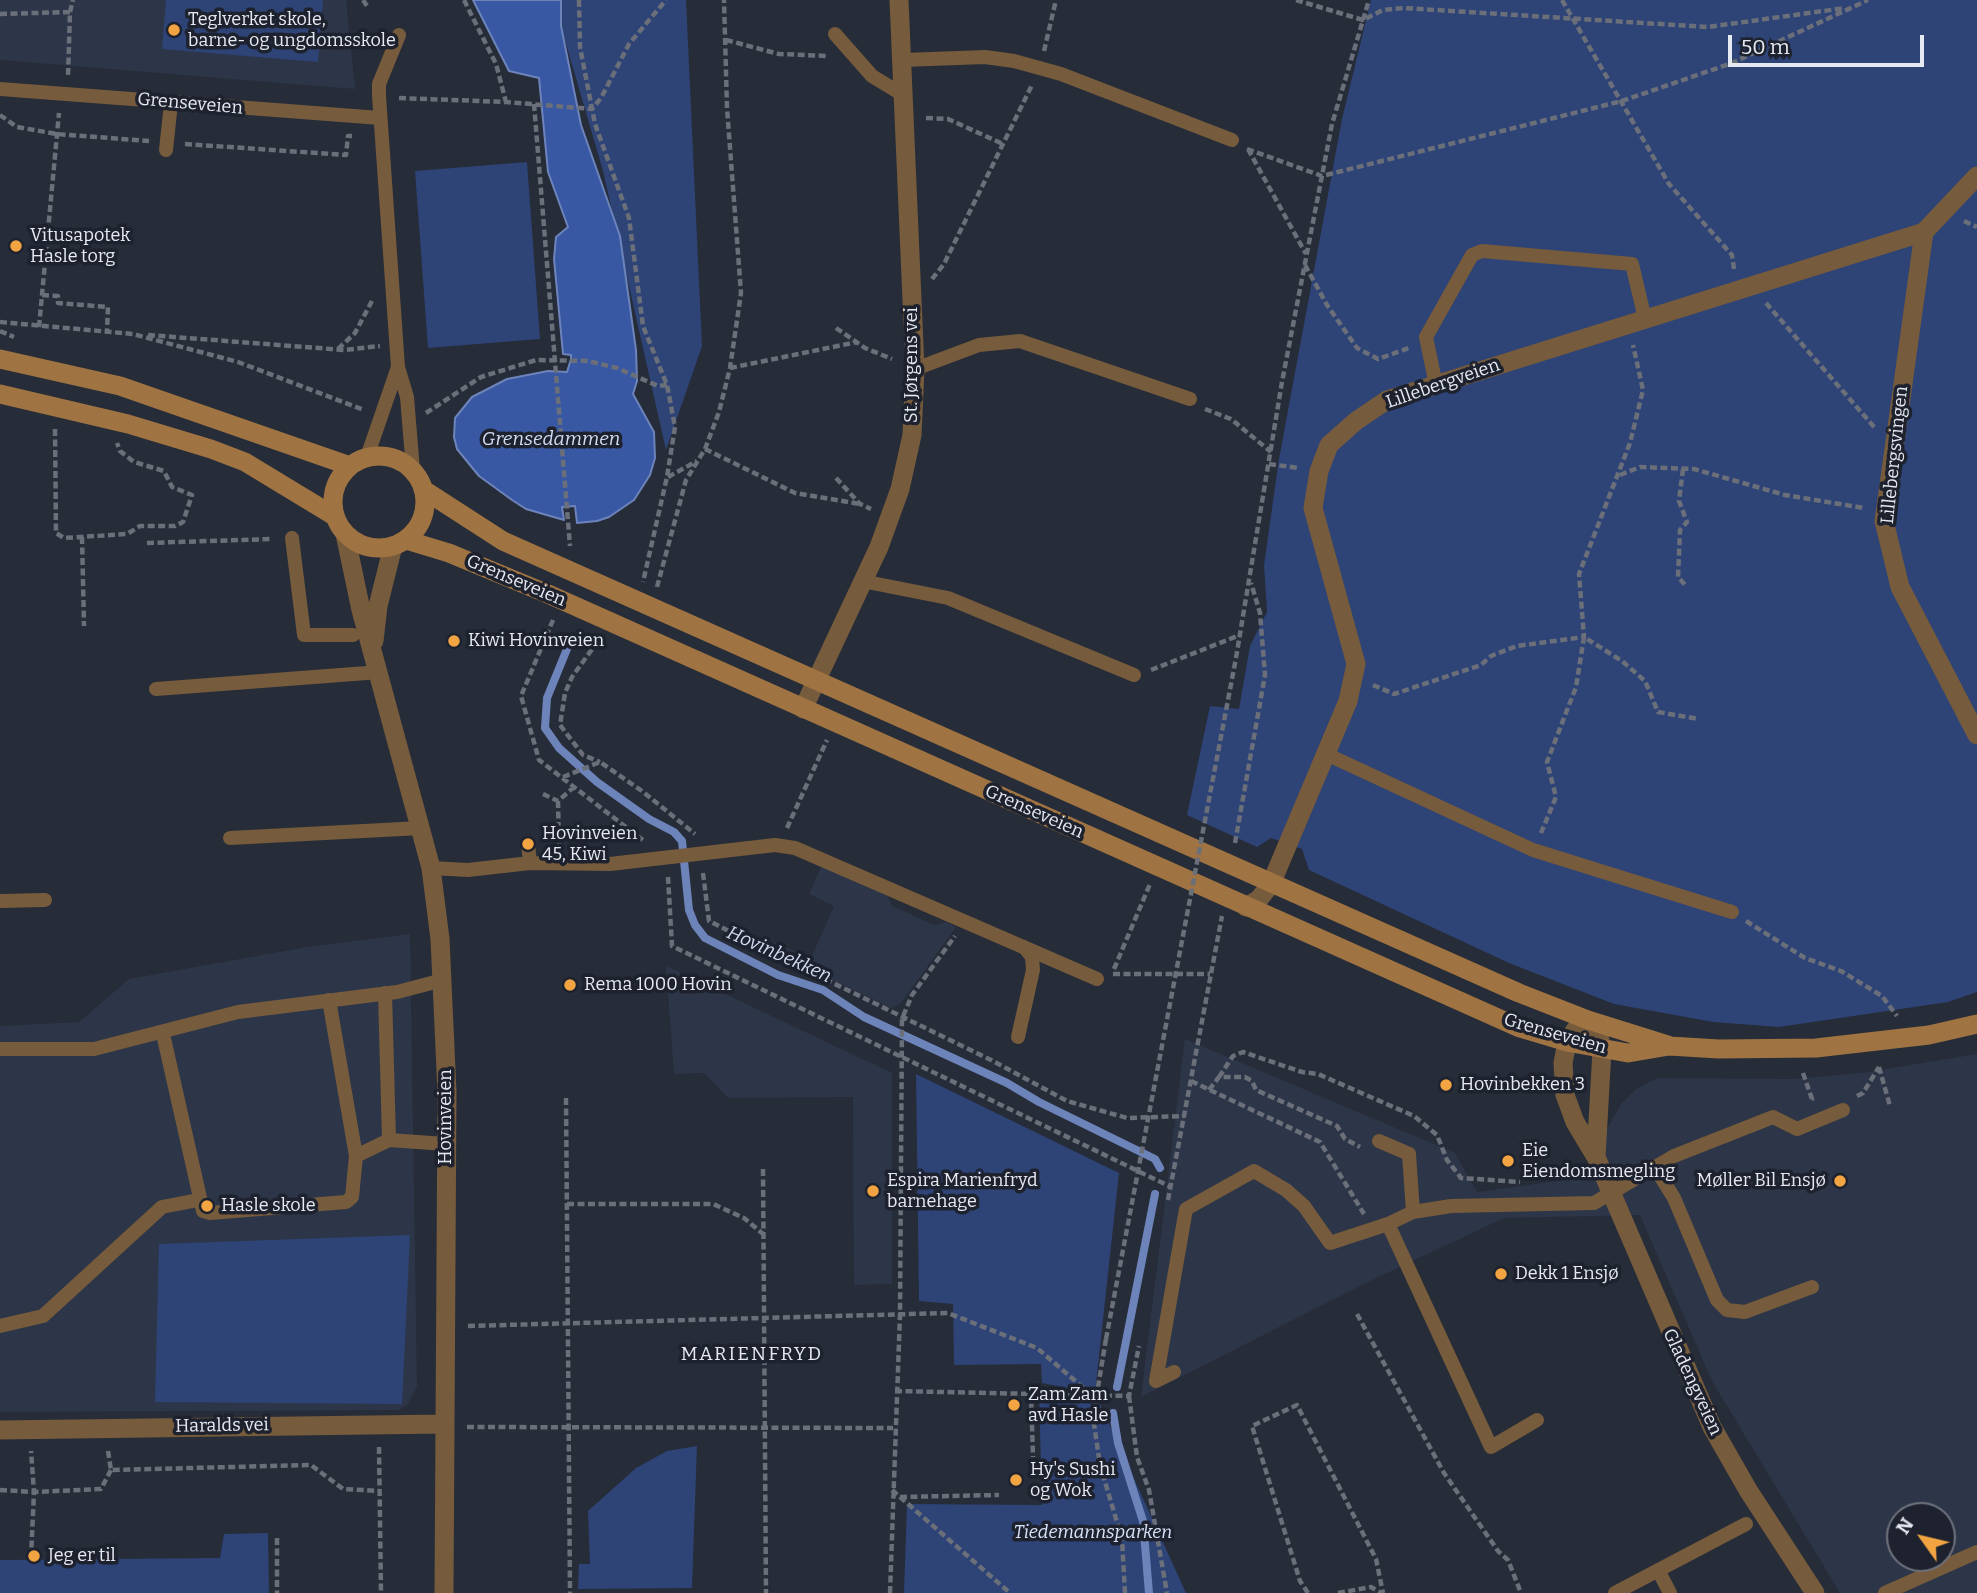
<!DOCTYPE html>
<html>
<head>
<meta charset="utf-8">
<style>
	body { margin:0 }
	#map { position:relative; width:1977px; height:1593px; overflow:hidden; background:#262c38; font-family:Bitter,serif }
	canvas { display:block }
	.north { position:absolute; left:1886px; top:1502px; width:70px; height:70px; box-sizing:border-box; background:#1d222e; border:2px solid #6d727c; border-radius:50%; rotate:304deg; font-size:19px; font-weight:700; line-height:28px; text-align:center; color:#e5e9f1 }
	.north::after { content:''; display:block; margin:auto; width:24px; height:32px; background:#f3a442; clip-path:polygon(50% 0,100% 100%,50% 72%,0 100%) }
	.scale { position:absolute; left:1728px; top:35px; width:196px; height:32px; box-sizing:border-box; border:4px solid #e5e9f1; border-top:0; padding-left:9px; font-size:21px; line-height:24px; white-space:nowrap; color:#e5e9f1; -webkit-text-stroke:5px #1d222e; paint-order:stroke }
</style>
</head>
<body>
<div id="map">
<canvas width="1977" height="1593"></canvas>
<div class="north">N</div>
<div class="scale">50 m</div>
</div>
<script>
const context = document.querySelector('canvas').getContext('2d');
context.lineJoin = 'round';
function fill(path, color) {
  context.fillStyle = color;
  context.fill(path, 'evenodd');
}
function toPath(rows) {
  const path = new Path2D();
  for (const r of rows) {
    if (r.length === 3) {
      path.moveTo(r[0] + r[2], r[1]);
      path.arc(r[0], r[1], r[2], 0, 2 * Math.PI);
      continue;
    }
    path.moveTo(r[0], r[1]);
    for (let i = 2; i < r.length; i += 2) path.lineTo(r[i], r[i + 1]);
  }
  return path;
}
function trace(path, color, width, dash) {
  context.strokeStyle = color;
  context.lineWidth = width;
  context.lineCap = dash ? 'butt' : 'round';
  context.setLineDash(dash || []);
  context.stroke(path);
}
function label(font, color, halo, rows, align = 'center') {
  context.font = font + ' Bitter,serif';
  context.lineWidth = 7;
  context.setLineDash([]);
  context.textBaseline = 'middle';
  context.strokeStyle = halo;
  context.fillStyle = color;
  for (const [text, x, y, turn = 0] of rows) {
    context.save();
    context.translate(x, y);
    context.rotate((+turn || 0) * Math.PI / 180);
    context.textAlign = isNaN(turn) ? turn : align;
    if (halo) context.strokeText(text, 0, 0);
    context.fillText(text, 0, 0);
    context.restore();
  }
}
const built = toPath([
	[0,0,346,0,355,89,0,60],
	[822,866,887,895,892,906,934,925,946,922,956,927,901,1003,891,1008,769,949,773,942,811,958,834,906,809,894],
	[410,934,417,1387,408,1404,399,1410,0,1412,0,1026,79,1022,129,979,307,947],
	[666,966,892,1073,892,1284,854,1285,853,1097,728,1098,704,1073,674,1074],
	[1185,1039,1455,1153,1477,1192,1579,1178,1621,1104,1636,1089,1657,1078,1795,1079,1868,1072,1977,1054,1977,1593,1840,1593,1712,1381,1640,1215,1504,1218,1370,1281,1141,1397],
	[1900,1516,1942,1516,1942,1558,1900,1558]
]);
const green = toPath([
	[166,0,323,0,318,62,162,49],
	[547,0,686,0,702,346,666,450,603,171,564,37],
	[1371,0,1977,0,1977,992,1948,1002,1779,1027,1713,1022,1614,1004,1509,963,1309,870,1302,849,1271,838,1257,847,1187,815,1210,706,1239,709,1250,646,1267,612,1264,565,1279,459,1342,119],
	[527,162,540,339,428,348,415,171],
	[916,1074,1119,1173,1095,1393,1186,1593,904,1593,907,1504,1042,1505,1039,1393,1089,1392,1042,1383,1041,1364,954,1365,953,1304,919,1301],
	[410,1235,402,1404,155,1402,159,1244],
	[697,1446,692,1588,578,1589,579,1564,590,1564,588,1511,636,1468,667,1451],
	[268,1533,269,1593,0,1593,0,1560,220,1558,224,1534]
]);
const water = toPath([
	[473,0,561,0,561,26,581,125,620,236,636,350,637,381,633,394,654,432,655,458,650,475,634,500,609,517,597,521,577,523,575,506,562,507,564,520,526,509,512,500,479,476,457,449,454,437,455,418,472,397,507,379,548,371,567,372,571,359,571,355,563,354,554,259,556,237,568,227,548,172,539,78,509,71,473,0]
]);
const stream = toPath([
	[567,649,547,698,545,728,559,748,597,782,649,819,674,832,682,841,689,910,695,925,705,938,778,975,823,990,864,1017,1007,1083,1039,1102,1155,1159,1160,1168],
	[1117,1387,1155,1194],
	[1113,1413,1118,1443,1143,1521,1149,1593]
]);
const path = toPath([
	[363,0,367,6],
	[464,0,496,64,506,102],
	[579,0,580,47,595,124,629,218,643,326,667,385,675,427,667,477,643,582],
	[1296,0,1363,20,1383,10,1404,8,1708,27,1845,8],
	[1562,0,1669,184,1732,255,1734,269],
	[70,12,73,0],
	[0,14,70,12,68,77],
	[726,40,779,54,828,56],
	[1044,51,1056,0],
	[399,98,506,102,592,109,601,98,629,44,666,0],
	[534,104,570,546],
	[0,115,17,127,57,134,149,141],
	[926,118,948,119,1003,144],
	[185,144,346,155,348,136,352,136],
	[1247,149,1322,176,1622,101,1732,63,1868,0],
	[1248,149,1306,254],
	[1964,221,1977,227],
	[1305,265,1327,305,1357,348,1378,359,1409,348],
	[932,279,944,264,1032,85],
	[42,295,58,296,58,303,108,307,107,330],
	[1766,303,1875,428],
	[0,322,133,334,238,362,364,410],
	[39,327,59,113],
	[836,328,865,348,892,359],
	[0,331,14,337],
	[148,335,344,350,380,346],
	[338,349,355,333,373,299],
	[730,368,857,342],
	[1205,409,1231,419,1271,452],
	[426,413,481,377,536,360,588,361,617,368,658,386,667,385],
	[55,429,56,533,64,538,127,534,140,526,175,526,183,522,192,495,172,487,164,471,134,462,120,451,117,443],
	[705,449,795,493,860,504],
	[1269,464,1299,468],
	[1683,469,1679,501,1687,522,1680,530,1678,577,1687,587],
	[1620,475,1640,467,1694,469,1785,495,1864,508],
	[668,477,697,461],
	[836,478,860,504,871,509],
	[82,537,84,626],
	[147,543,272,539],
	[657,587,686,480,705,449,719,412,730,368,741,293,727,108,724,0],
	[553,620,521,696,539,760,644,841],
	[598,641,572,677,565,693,560,725,583,755,600,762],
	[1236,658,1282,382,1332,124,1369,0],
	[1151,670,1240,635],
	[1373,685,1394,694,1481,665,1491,656,1517,646,1584,637,1579,574,1630,443,1643,390,1633,345],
	[563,777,600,762,642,791,695,834],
	[543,794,558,801,574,787],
	[558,801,559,845],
	[787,828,827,740],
	[1541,833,1556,797,1547,762,1576,687,1584,637,1622,661,1645,681,1658,712,1699,719],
	[1235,843,1265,675,1260,613,1251,583],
	[703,873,709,921,792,963,991,1060,1067,1101,1127,1118,1184,1116],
	[668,877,672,946,1171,1187],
	[1746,921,1805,958,1841,971,1882,996,1897,1016],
	[1114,969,1150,884],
	[1113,974,1210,974],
	[1879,1067,1890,1106],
	[1803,1073,1812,1099,1809,1101],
	[1219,1077,1233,1056,1243,1052,1302,1072,1318,1074,1414,1116,1437,1135,1447,1160,1461,1178,1520,1182],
	[1191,1081,1320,1142,1364,1214],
	[1209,1090,1219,1077,1245,1077,1252,1081,1256,1090,1337,1126,1345,1139,1360,1147],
	[1857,1096,1863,1093,1879,1067],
	[566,1098,570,1593],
	[763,1169,766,1593],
	[1168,1200,1222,916],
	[567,1204,713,1204,744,1218,763,1234],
	[1357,1314,1444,1473,1498,1551,1508,1560,1521,1593],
	[468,1326,948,1313,1037,1348,1087,1391],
	[1106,1339,1093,1417,1100,1465,1122,1539,1125,1593],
	[895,1391,1129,1396,1139,1346],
	[1031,1393,1033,1457],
	[1129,1396,1137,1457,1149,1490,1167,1593],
	[467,1427,893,1428],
	[379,1447,381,1593],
	[108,1451,111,1470,311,1465,343,1489,380,1491],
	[0,1490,34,1492,101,1489,111,1470],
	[892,1490,1010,1593],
	[900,1497,999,1495],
	[277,1538,277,1593],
	[31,1558,34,1492,31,1451],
	[890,1593,900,1314,902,1019,912,995,955,936],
	[1308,1593,1300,1581,1252,1426,1297,1405,1376,1559,1383,1593],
	[1338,1593,1371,1587,1381,1593]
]);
const service = toPath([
	[835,34,872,76,905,96],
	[399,35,379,84,379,96,398,367,407,397,413,470],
	[903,60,985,57,1014,61,1061,74,1232,140],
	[0,89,380,118],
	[166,150,171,103],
	[915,369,979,345,1020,341,1190,399],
	[1436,385,1426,337,1472,255,1482,251,1632,264,1645,319],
	[367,457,398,367],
	[292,538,304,635,353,635],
	[862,581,948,598,1134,675],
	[156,689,380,672],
	[1326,754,1533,850,1732,912],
	[230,838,421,828],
	[528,844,530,863],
	[431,868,468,870,530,863,610,864,775,845,795,848,1097,979],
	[0,901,45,900],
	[385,993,389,1140,446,1144],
	[329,1000,356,1156],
	[163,1034,203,1211,210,1213,346,1202,352,1197,356,1156,389,1140],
	[1018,1037,1033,970,1032,957,1024,947],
	[0,1049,94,1049,238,1012,397,992,443,980],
	[1379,1141,1409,1154,1413,1212],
	[1656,1169,1674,1198,1717,1300,1727,1310,1745,1312,1812,1287],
	[0,1326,43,1316,162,1207,198,1200],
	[1174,1372,1156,1381,1186,1209,1254,1171,1286,1190,1304,1206,1330,1243,1388,1224],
	[1537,1420,1491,1447,1388,1224,1413,1212,1451,1206,1594,1203,1674,1156,1773,1117,1797,1129,1843,1110],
	[1658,1570,1670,1593],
	[1615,1593,1746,1524],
	[1885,1593,1977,1552]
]);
const minor = toPath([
	[1977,176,1924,232,1884,521,1900,587,1977,735],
	[345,534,361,610,431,868,440,939,447,1092,444,1593],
	[374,641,378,606,393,546],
	[803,709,879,547,900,489,912,435,915,369,899,0],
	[1246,907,1259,899,1271,884,1348,701,1356,664,1313,508,1319,471,1329,445,1356,421,1387,400,1924,232],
	[0,1430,444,1424]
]);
const tertiary = toPath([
	[1596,1157,1602,1050,1599,1036,1588,1020,1576,1029,1567,1042,1563,1063,1565,1095,1575,1122,1596,1157,1712,1427,1748,1490,1815,1593]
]);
const secondary = toPath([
	[0,359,120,386,350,466],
	[0,394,128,424,211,449,245,462,334,516],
	[379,502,46],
	[424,490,503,541,1519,993,1588,1020,1668,1045],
	[406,540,449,553,548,594,1520,1028,1567,1042,1628,1053,1669,1046,1719,1049,1816,1048,1929,1035,1977,1024]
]);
const pathBridge = toPath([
	[1106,1339,1236,658]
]);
const markers = [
	[174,30,7,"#f3a442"],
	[16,246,7,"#f3a442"],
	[454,641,7,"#f3a442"],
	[528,844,7,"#f3a442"],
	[570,985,7,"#f3a442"],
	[1446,1085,7,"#f3a442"],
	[1508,1161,7,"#f3a442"],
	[1840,1181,7,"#f3a442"],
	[873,1191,7,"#f3a442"],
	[207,1206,7,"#f3a442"],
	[1501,1274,7,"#f3a442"],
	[1014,1405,7,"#f3a442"],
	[1016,1480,7,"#f3a442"],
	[34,1556,7,"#f3a442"]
];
const poiNames = [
	["Teglverket skole,",188,20],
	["barne- og ungdomsskole",188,41],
	["Vitusapotek",30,236],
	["Hasle torg",30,257],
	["Kiwi Hovinveien",468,641],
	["Hovinveien",542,834],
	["45, Kiwi",542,855],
	["Rema 1000 Hovin",584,985],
	["Hovinbekken 3",1460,1085],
	["Eie",1522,1151],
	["Eiendomsmegling",1522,1172],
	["Espira Marienfryd",887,1181],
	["barnehage",887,1202],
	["Møller Bil Ensjø",1826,1181,"right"],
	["Hasle skole",221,1206],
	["Dekk 1 Ensjø",1515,1274],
	["Zam Zam",1028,1395],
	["avd Hasle",1028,1416],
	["Hy's Sushi",1030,1470],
	["og Wok",1030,1491],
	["Jeg er til",48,1556]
];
const streetNames = [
	["Grenseveien",190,104,5],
	["St. Jørgens vei",912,365,-90],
	["Lillebergveien",1443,384,-19],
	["Lillebergsvingen",1895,455,-84],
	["Grenseveien",516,581,23],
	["Grenseveien",1034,812,24],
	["Grenseveien",1555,1034,16],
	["Hovinveien",446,1117,-90],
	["Gladengveien",1692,1382,65],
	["Haralds vei",222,1426,-1]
];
const parkNames = [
	["Tiedemannsparken",1093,1533]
];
const waterNames = [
	["Grensedammen",551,440],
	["Hovinbekken",779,955,24]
];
const neighbourhoodNames = [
	["MARIENFRYD",752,1355]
];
fill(built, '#2d3648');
fill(green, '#2e4376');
fill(water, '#3958a4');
trace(water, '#6d84bb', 2);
trace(stream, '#6d84bb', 8);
trace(path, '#6a6f7a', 4.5, [7, 3.5]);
trace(service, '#765b3c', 14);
trace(minor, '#765b3c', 19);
trace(tertiary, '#765b3c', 19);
trace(secondary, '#a07442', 19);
trace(pathBridge, '#6a6f7a', 4.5, [7, 3.5]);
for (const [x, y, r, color] of markers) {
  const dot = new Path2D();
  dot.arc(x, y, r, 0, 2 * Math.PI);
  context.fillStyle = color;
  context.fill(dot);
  trace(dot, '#1d222e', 2.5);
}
label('18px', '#e5e9f1', '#1d222e', poiNames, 'left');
label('18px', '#e5e9f1', '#1d222e', streetNames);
label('italic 18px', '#dae4fa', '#1d222e', parkNames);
label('italic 19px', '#d3ddf2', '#1d222e', waterNames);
context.letterSpacing = '2px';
label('19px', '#e5e9f1', '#1d222e', neighbourhoodNames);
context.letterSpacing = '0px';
</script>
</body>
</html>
